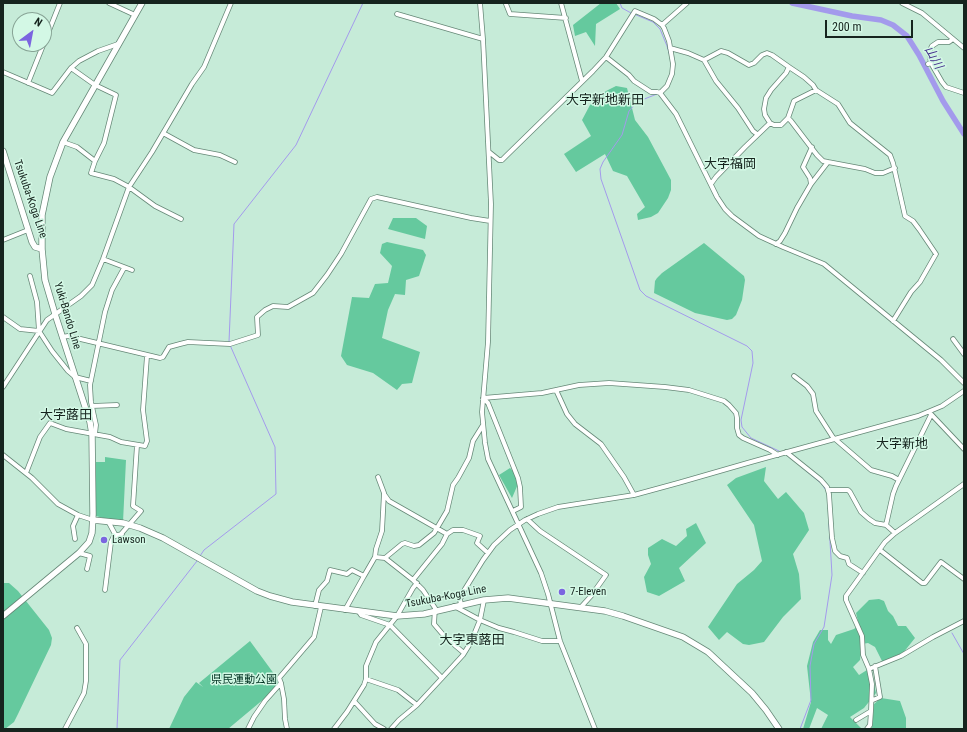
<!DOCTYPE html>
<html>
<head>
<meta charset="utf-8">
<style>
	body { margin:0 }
	#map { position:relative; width:967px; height:732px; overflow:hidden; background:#c6ebd8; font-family:"Roboto Condensed",sans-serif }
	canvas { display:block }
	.frame { position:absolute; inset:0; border:4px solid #16241e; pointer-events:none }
	.north { position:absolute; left:12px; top:12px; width:40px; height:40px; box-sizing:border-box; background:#d3f8e5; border:1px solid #87a395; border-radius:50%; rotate:32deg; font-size:11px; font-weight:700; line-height:16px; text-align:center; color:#16241e }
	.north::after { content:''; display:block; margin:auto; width:14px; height:18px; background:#7b65e0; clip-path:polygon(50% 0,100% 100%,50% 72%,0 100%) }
	.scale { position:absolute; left:825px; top:20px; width:88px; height:18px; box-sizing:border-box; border:2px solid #16241e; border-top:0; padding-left:5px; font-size:12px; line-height:14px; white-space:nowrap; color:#16241e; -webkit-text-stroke:3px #d3f8e5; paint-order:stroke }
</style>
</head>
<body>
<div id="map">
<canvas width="967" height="732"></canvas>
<div class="frame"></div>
<div class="north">N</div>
<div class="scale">200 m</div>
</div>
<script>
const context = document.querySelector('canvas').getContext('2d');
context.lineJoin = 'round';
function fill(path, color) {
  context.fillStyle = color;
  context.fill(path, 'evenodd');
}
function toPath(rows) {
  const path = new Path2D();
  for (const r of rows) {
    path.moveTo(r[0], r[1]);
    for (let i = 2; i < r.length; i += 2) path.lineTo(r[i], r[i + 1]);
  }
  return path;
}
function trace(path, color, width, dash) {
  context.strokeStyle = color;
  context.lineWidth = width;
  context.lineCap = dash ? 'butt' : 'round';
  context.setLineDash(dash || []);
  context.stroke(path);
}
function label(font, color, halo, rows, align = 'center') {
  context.font = font + ' "Roboto Condensed","Noto Sans JP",sans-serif';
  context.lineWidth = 3;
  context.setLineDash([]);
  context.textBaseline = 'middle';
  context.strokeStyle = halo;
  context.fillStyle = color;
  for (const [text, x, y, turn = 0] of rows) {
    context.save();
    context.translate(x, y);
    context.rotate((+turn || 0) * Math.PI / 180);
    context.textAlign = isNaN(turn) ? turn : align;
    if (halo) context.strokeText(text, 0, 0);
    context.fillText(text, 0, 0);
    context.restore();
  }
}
const green = toPath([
	[601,3,616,3,620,9,596,24,595,46,586,32,575,36,573,25],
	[616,86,627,88,635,120,648,137,671,180,671,190,668,198,658,213,651,217,638,220,637,214,645,207,627,176,613,171,605,154,576,172,564,154,591,136,582,120,590,105,606,91],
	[393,218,416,218,427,226,425,239,388,229],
	[387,242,423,250,426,255,419,276,406,280,405,295,395,294,388,310,382,338,420,352,412,383,402,384,397,390,373,373,347,365,341,356,352,297,369,298,375,284,388,283,392,266,380,253,382,244],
	[704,243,744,276,745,280,742,300,736,315,732,319,727,320,695,313,654,293,655,281,657,278,662,273],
	[105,457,126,460,123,522,103,519,103,518,96,516,96,462,105,462],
	[766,467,764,481,778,499,786,492,804,513,809,530,793,554,799,574,801,599,783,617,764,642,749,645,743,644,727,632,719,640,708,627,737,584,754,570,762,561,754,525,727,485,736,478],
	[510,468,514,472,518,484,512,498,499,475],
	[696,523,706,543,679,568,685,581,659,596,647,592,644,577,651,564,648,555,648,548,662,539,676,546,687,536,686,529],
	[3,583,9,583,18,591,49,630,52,638,51,645,18,714,14,722,5,729,3,728],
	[879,599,884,601,888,611,893,616,898,626,906,626,915,638,903,653,891,662,882,661,875,647,868,643,862,644,860,660,853,667,859,675,867,670,872,676,876,693,864,708,850,717,862,729,821,729,828,715,817,708,809,729,803,729,811,702,807,666,813,642,820,630,828,630,828,640,831,644,836,635,854,629,859,625,856,613,869,600],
	[250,641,280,682,271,693,228,729,169,729,184,697,196,682,203,687,199,683],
	[881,698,900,701,906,718,906,729,872,728,874,704]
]);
const stream = toPath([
	[620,3,622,8,631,13],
	[634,14,653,22,660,29,667,46,670,56],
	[657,94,637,102,629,111,622,135,603,162,600,169,601,179,640,290,646,296,747,346,752,351,753,363,741,420,742,427,751,438,779,451],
	[229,342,234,224,296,145,363,3],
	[798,464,822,484,825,489],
	[200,556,204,550,276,494,275,447,230,345],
	[952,633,964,654],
	[117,729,120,660,197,561],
	[800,729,811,700,810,666,814,644,824,627,832,575,829,524]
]);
const river = toPath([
	[792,3,852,16,881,20,893,25,907,36,919,55,943,101,964,134]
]);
const minor = toPath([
	[109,3,135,15],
	[480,3,483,39,491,204,488,342,482,412,485,443,488,459,541,573,548,594,560,641,595,729],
	[561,3,582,81],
	[902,3,922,13,964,48],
	[506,4,510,14,566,18],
	[397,14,483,39],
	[662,25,687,3],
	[670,48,688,53,704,60,716,81,738,108,753,131,757,134],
	[606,57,629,75,634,81,651,92,657,92,660,93,676,114,717,197,725,209,732,216,759,236,783,247,824,264,941,360,964,383],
	[704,60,721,51,728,53,749,65,754,63,762,55,767,53,772,55,789,67,786,73,771,90,766,98,764,109,765,115,770,123,774,125,781,125,788,118,791,121,817,155,823,161,828,162],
	[931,63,942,82,946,87,964,93],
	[928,64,931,63,929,52,932,46,938,42,949,42,953,39],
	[789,67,804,77,813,85,816,90,838,104,850,123,890,155,893,163,905,216,913,221,919,229,936,254,920,282,911,292,893,321],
	[3,72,52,93,71,68,79,61,98,51,118,44],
	[28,83,60,3],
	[788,118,794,101,816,90],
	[163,133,194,150,220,155,235,162],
	[63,142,77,147,95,161,104,143,116,95,95,85,71,68],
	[489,152,499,160,502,160,506,156,593,71,606,57,635,11,654,19,662,25,664,28,669,41,673,64,672,74,667,86,660,93],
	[95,161,91,173,114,179,129,187,155,206,181,219],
	[711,184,716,177,745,147,770,123],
	[811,184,810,178,803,167,812,147],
	[3,240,28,230],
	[776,244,780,241,785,233,797,208,811,184,828,162,865,169,875,173,883,173,895,168],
	[103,259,132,270],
	[30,276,37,302,39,331,52,351,68,371,75,377,91,381],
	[3,317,20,329,39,331],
	[62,337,68,336,160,358,163,357,169,347,180,344,188,342,230,344,258,335,257,317,265,310,273,306,288,307,313,293,327,275,341,254,371,199,377,197,471,218,490,221],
	[953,339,964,354],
	[794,376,807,386,813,394,816,411,834,439],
	[3,387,47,320,81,296,92,285,103,259,129,187,152,152,192,84,204,67,231,3],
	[556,390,567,414,575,424,601,444,624,477,634,495],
	[483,398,542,393,579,385,609,383,665,387,689,390,724,401,729,405,736,413,737,418,737,428,739,435,743,438,770,450,778,455],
	[483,398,488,403,518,478,520,487,521,507,513,511],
	[92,406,117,405],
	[930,413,964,449],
	[95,434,96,425,91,402,90,385,105,312,112,290,124,268],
	[835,439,871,470,892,476,899,480],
	[786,452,821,480,827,487,829,494,832,538,835,551,840,556,847,558,849,564,863,573],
	[3,455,32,478,58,504,78,515,93,520],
	[26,473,40,437,50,423,66,429,110,437,121,442,145,446,147,441,143,410,147,356],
	[828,490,848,490,850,492,861,512,869,519,875,523,886,525,895,533],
	[384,494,389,501,447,534],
	[527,519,540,531,606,575,591,596,581,607],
	[108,521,116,536],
	[886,525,893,494,896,486,931,415],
	[121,534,141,511,133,506,137,445],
	[75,539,73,526,78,515],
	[880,550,922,583,925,583,941,562,964,579],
	[79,553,90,556,87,569],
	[375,557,385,558,402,544,405,543,414,546,419,545,434,533,447,511,453,485,458,478,469,458,473,441,483,425],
	[385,558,413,580,423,590,435,608,434,624,445,637,464,653],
	[364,576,375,557,376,549,382,531,384,493,378,477],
	[413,580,442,544,447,534,453,530,463,530,480,536,477,543,488,553],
	[105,590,111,542,114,536,122,534],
	[484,600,480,620,499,628,514,632,542,641,560,641],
	[461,605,460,599,465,589,483,560,494,545,510,530,525,520,538,514,558,507,634,495,678,483,751,462,918,416,942,406,964,391],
	[315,606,319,590,327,581,330,570,347,574,352,570,364,576,345,610],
	[359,612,361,615,390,625,442,678,463,655,471,642,480,620,454,606],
	[869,669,901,656,933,637,964,621],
	[366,679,398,690,417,705,442,678],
	[873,700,880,697,875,666],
	[354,701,375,724,384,729],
	[856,720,871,711,872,684,869,669,863,655,862,636,846,600,846,596,885,542,895,533,964,484],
	[65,729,84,693,86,681,86,644,77,628],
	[248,729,254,717,265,701,281,683],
	[287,729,285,719,284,699,281,683,279,678,314,637,321,607],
	[334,729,347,712,364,685,366,679,366,666,376,642,397,616,413,588,417,583],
	[391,729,399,720,417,705],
	[867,729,870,725,871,711]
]);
const major = toPath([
	[3,151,32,242,35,247,42,249],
	[93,520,123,523,140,528,163,538,257,591,270,596,292,602,397,616,424,614,484,600,508,598,605,611,623,616,683,637,708,652,752,693,766,710,779,729],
	[3,616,79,553,89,542,92,533,93,514,92,434,90,422,55,314,45,280,42,249,42,215,50,177,63,142,142,3]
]);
const markers = [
	[104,540,4,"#7b65e0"],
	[562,592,4,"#7b65e0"]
];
const streetNames = [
	["Tsukuba-Koga Line",30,199,71],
	["Yuki-Bando Line",67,316,73],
	["Tsukuba-Koga Line",446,597,-11]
];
const poiNames = [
	["Lawson",112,540],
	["7-Eleven",570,592]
];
const parkNames = [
	["県民運動公園",244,680]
];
const waterNames = [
	["山川",933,58,60]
];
const quarterNames = [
	["大字新地新田",605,101],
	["大字福岡",730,165],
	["大字蕗田",66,416],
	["大字新地",902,445],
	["大字東蕗田",472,641]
];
fill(green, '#65c99e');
trace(stream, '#a39aec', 1);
trace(river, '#a39aec', 5.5);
trace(minor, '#687', 5.5);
trace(major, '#687', 7);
trace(minor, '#fff', 4);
trace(major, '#fff', 5.5);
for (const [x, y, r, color] of markers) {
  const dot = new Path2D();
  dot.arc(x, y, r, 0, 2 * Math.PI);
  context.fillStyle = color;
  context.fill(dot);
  trace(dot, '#d3f8e5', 1.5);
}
label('11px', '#16241e', '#d3f8e5', streetNames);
label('11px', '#16241e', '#d3f8e5', poiNames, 'left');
label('11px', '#033423', '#d3f8e5', parkNames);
label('italic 12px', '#432c8b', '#d3f8e5', waterNames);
label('13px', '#16241e', '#d3f8e5', quarterNames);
</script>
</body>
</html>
